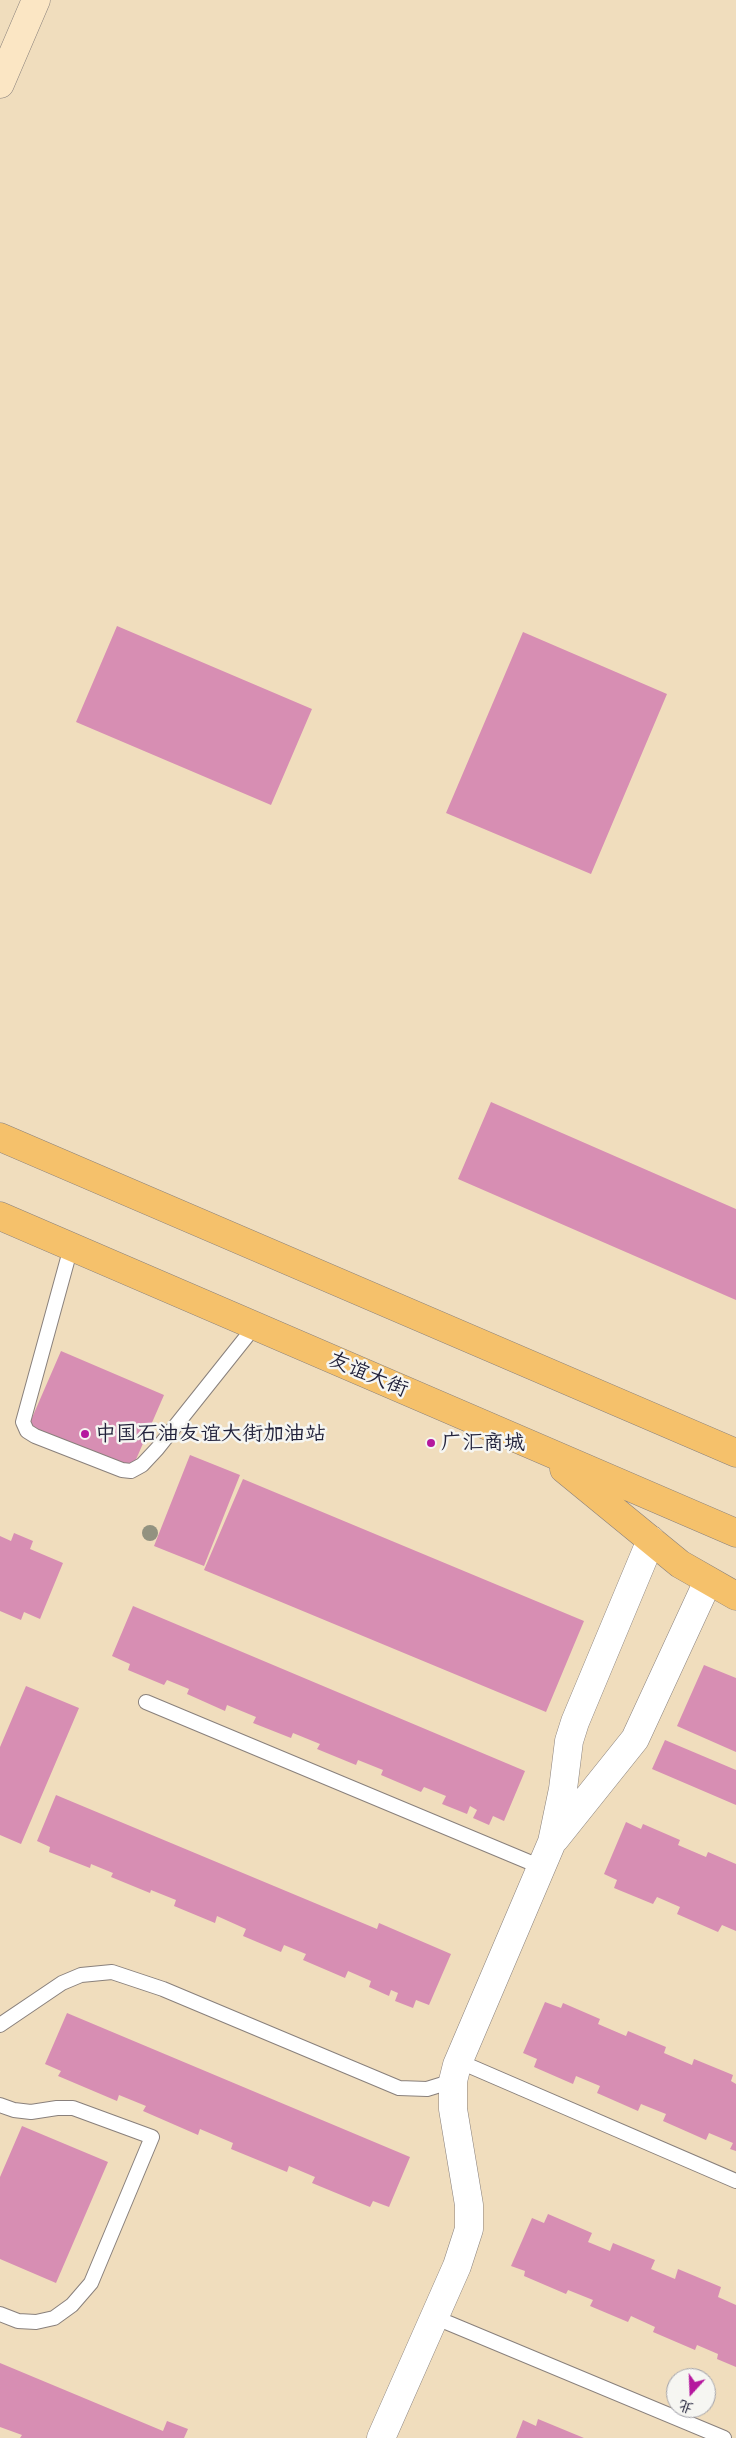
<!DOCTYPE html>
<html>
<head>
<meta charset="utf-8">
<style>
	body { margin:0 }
	#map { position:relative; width:736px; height:2438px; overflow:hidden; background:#f0ddbd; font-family:Caveat,"LXGW WenKai TC",sans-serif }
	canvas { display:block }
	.north { position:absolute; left:666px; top:2368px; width:50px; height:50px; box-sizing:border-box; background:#f6f6f2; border:1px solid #a1a1a9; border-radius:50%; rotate:200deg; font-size:14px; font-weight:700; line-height:20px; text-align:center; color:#22223b }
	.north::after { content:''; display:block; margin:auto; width:18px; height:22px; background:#b5179e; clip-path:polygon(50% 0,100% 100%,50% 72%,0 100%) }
</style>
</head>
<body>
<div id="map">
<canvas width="736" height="2438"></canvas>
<div class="north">北</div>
</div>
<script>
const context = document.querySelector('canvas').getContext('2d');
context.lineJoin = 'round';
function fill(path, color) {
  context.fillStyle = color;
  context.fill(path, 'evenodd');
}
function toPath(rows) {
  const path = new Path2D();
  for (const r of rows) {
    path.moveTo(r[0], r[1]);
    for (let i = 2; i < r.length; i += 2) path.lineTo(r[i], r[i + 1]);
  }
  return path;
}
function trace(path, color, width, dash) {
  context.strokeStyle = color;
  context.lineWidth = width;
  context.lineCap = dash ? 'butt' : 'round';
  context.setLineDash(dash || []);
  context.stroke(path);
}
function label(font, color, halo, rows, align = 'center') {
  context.font = font + ' Caveat,"LXGW WenKai TC",sans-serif';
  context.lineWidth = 5;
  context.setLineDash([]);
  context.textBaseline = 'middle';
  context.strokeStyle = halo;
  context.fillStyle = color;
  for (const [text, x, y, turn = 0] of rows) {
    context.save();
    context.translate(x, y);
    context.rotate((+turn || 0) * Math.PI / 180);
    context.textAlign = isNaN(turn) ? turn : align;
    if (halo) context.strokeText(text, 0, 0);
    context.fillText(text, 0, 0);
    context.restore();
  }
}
const building = toPath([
	[117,626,312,709,271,805,76,722],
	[523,632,667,694,591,874,446,813],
	[491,1102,736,1209,736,1300,458,1179],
	[61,1351,164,1395,128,1478,25,1434],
	[190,1455,240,1475,204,1566,154,1546],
	[243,1479,584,1621,546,1712,204,1570],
	[14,1533,33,1541,30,1549,63,1563,40,1619,24,1612,21,1620,0,1611,0,1536,11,1541],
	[133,1606,525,1771,504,1821,493,1816,489,1825,473,1818,477,1810,470,1806,467,1814,442,1804,446,1796,424,1787,421,1792,381,1775,383,1770,358,1760,356,1765,317,1749,320,1744,293,1733,291,1738,253,1723,256,1717,227,1705,225,1711,187,1694,189,1689,167,1680,164,1685,128,1670,130,1664,112,1656],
	[704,1665,736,1678,736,1752,677,1726],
	[26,1686,79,1708,21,1844,0,1835,0,1747],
	[665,1740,736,1770,736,1805,652,1769],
	[56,1795,377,1929,379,1923,451,1954,429,2005,416,2000,413,2008,395,2001,398,1993,391,1990,389,1996,369,1987,371,1981,348,1971,345,1978,303,1960,306,1954,284,1945,281,1952,243,1936,246,1929,217,1916,215,1923,174,1906,176,1900,151,1890,150,1893,111,1877,113,1873,91,1864,90,1868,49,1852,50,1847,37,1841],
	[626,1822,641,1829,643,1824,680,1840,678,1845,706,1857,708,1852,736,1864,736,1931,722,1925,718,1932,677,1914,680,1907,657,1897,653,1904,614,1888,617,1880,604,1874],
	[545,2002,561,2008,563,2003,600,2019,598,2024,626,2036,628,2031,666,2047,664,2053,692,2065,694,2059,733,2075,731,2081,736,2084,736,2151,730,2149,733,2143,709,2133,706,2140,663,2121,666,2114,641,2104,638,2111,597,2093,600,2086,576,2076,573,2084,534,2067,537,2059,523,2053],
	[67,2013,410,2157,389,2207,373,2201,370,2207,312,2183,315,2177,289,2166,287,2172,231,2149,233,2143,200,2129,198,2135,143,2111,146,2106,119,2095,117,2101,58,2076,61,2071,45,2064],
	[22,2126,108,2162,56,2283,0,2259,0,2177],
	[548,2214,592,2233,588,2242,610,2251,613,2243,655,2260,651,2269,675,2279,678,2269,721,2287,718,2297,736,2305,736,2367,717,2359,718,2354,697,2345,695,2350,653,2332,655,2327,631,2316,628,2322,590,2306,593,2300,568,2290,566,2294,524,2276,525,2271,511,2266,532,2218,544,2223],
	[0,2363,163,2431,167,2421,188,2429,184,2438,20,2438,22,2435,0,2427],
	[538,2419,584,2438,516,2438,523,2420,536,2426]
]);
const lane = toPath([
	[71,1247,23,1422,27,1431,35,1436,122,1470,131,1471,142,1465,157,1449,255,1326],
	[146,1702,541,1867],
	[0,2025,62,1983,81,1975,112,1972,163,1989,399,2088,427,2089,453,2081],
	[458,2061,736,2181],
	[0,2105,14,2110,31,2112,57,2108,73,2108,152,2137,91,2283,72,2305,54,2318,36,2322,18,2321,0,2314],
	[434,2317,724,2438]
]);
const street = toPath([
	[555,1839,635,1739,708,1581],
	[381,2438,457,2266,469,2229,469,2205,453,2109,453,2081,457,2065,552,1842,563,1789,569,1741,575,1722,651,1540]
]);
const secondary = toPath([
	[0,84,36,0]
]);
const primary = toPath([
	[0,1137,736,1453],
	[0,1216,736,1533],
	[564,1469,680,1564,736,1596]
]);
const trees = [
	[150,1533]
];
const markers = [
	[85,1434,5,"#b5179e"],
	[431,1443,5,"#b5179e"]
];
const streetNames = [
	["友谊大街",368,1375,23]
];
const poiNames = [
	["中国石油友谊大街加油站",95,1434],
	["广汇商城",441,1443]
];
fill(building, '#d78eb3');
trace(lane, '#89807c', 16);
trace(street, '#89807c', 29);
trace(secondary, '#89807c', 29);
trace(primary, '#89807c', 29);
trace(lane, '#fff', 14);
trace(street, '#fff', 28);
trace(secondary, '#fbe6c4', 28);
trace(primary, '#f5c16b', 28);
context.fillStyle = '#929280';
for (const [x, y] of trees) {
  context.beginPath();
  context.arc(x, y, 8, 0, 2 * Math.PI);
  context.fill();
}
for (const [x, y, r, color] of markers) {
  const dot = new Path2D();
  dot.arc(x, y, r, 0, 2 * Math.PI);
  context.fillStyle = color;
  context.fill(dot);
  trace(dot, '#f6f6f2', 2);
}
label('21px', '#22223b', '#f6f6f2', streetNames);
label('21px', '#22223b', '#f6f6f2', poiNames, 'left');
</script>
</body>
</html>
